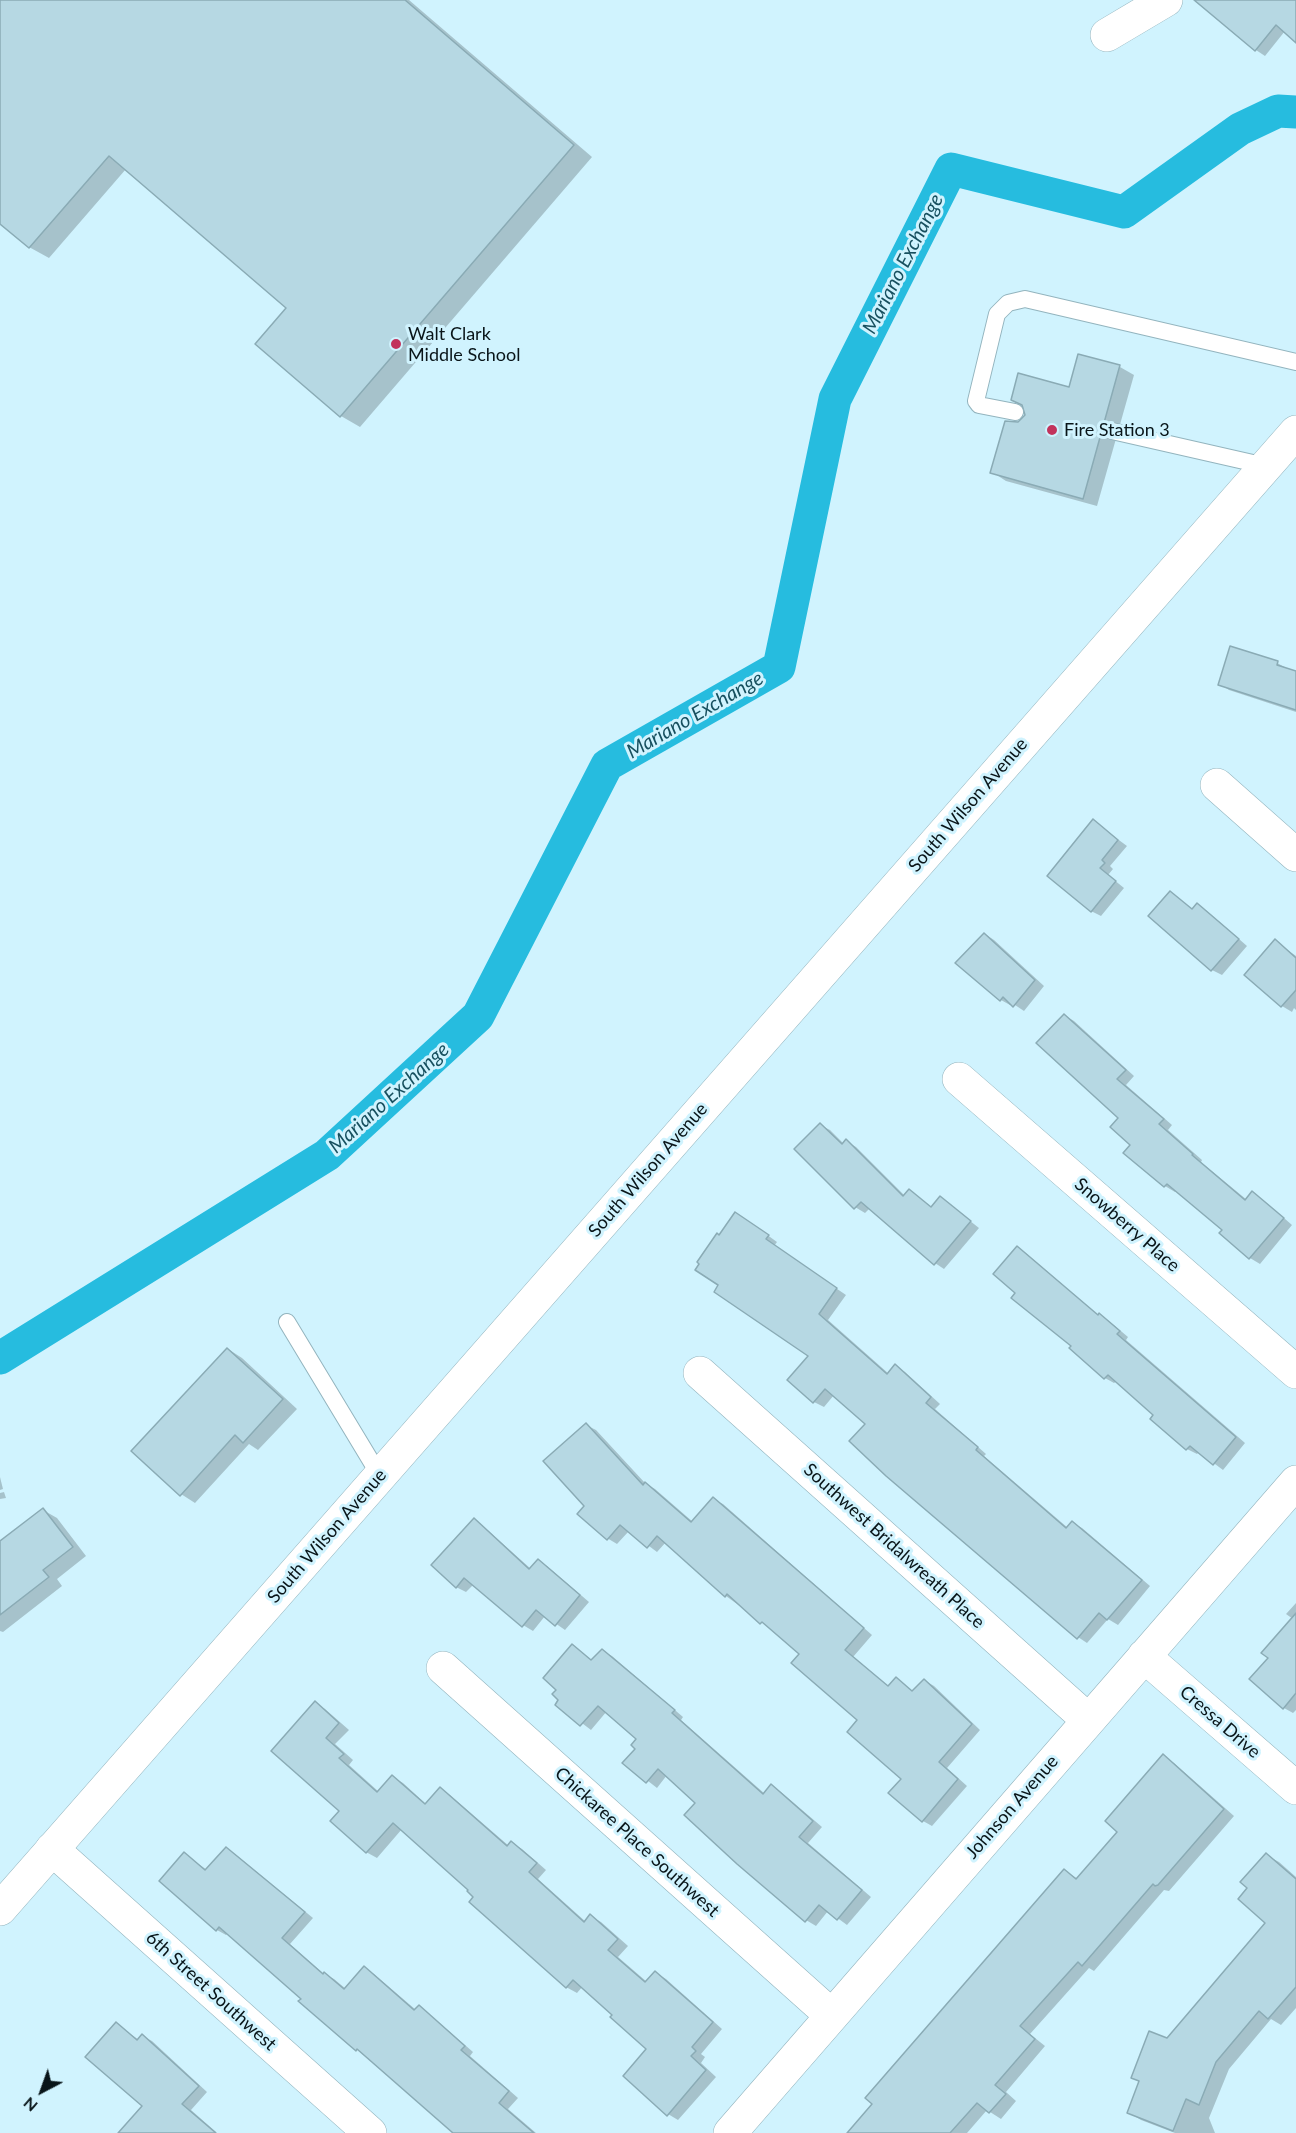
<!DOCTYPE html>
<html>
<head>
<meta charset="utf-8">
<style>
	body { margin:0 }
	#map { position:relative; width:1296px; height:2133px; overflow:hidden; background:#d0f3fe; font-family:Lato,sans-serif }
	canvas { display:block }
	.north { position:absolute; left:12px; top:2061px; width:60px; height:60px; -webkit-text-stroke:4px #d0f3fe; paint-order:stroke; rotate:221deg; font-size:16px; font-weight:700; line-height:24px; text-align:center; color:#091519 }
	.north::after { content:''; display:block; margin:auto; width:21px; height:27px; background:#091519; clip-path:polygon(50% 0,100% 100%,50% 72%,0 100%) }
</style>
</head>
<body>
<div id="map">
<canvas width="1296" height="2133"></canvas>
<div class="north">N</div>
</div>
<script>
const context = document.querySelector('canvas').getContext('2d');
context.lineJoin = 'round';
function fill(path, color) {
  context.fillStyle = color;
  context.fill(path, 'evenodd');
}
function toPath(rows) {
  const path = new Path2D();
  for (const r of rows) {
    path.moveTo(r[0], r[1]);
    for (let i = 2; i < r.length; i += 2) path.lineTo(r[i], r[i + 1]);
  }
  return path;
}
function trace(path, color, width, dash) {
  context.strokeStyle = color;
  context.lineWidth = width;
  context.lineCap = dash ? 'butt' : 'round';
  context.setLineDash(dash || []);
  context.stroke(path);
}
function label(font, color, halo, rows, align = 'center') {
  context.font = font + ' Lato,sans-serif';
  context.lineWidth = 6;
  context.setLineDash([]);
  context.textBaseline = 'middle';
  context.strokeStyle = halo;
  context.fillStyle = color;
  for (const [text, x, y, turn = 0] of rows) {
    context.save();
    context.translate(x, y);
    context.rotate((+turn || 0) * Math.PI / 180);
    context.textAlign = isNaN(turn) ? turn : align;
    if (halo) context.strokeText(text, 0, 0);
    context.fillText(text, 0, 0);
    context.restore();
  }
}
const shadow = toPath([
	[0,0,409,0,592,157,360,427,341,416,288,307,126,169,49,258,29,247,0,222],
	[1222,0,1296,0,1296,41,1285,31,1265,56,1256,50],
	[1080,356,1120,367,1134,375,1097,506,1006,481,992,472,1018,424,1027,415,1024,407,1012,400,1070,389],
	[1277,663,1296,673,1296,712,1229,690,1220,684],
	[1093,821,1127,846,1110,866,1113,869,1108,875,1124,888,1101,916,1091,911],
	[1171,893,1193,910,1197,905,1207,911,1247,946,1222,975,1212,970,1150,916],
	[985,934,994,940,1044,986,1024,1011,1012,1003,1010,1005,1001,1000],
	[1275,941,1296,956,1296,1010,1294,1008,1292,1012,1282,1006,1246,975],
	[1064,1015,1074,1021,1134,1076,1126,1085,1172,1125,1168,1130,1202,1160,1201,1162,1247,1200,1252,1193,1262,1199,1292,1225,1260,1264,1250,1258,1221,1233,1225,1229,1177,1189,1175,1192,1165,1186,1126,1153,1133,1144,1120,1117],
	[820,1125,830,1130,844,1144,846,1141,856,1147,905,1196,910,1191,933,1208,941,1198,979,1228,944,1269,935,1263,870,1208,865,1213,855,1207],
	[745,1219,777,1242,774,1246,846,1295,828,1320,889,1374,896,1366,905,1372,940,1404,935,1409,986,1454,984,1456,1068,1528,1073,1523,1082,1528,1150,1586,1118,1625,1108,1619,1087,1643,1078,1637,867,1423,834,1395,824,1407,814,1402,789,1380,811,1356,720,1285,720,1237],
	[1018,1248,1027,1254,1099,1316,1109,1321,1128,1337,1126,1340,1245,1443,1223,1470,1199,1452,1197,1454,1187,1449,1152,1419,1155,1415,1117,1381,1114,1383,1105,1378,1017,1293],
	[228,1349,242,1358,297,1409,258,1450,249,1444,195,1503,181,1494],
	[586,1425,596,1430,645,1483,655,1489,693,1522,713,1499,723,1504,872,1635,853,1657,889,1687,896,1679,914,1692,924,1680,934,1686,980,1730,947,1768,967,1786,932,1826,923,1821,903,1779,859,1720,801,1653,770,1628,726,1596,666,1542,657,1552,629,1531,617,1544,607,1538,586,1506],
	[0,1477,3,1489,0,1490],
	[4,1492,6,1498,0,1499,0,1493],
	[43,1510,57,1518,86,1556,57,1579,62,1586,3,1632,0,1631,0,1543],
	[474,1520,483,1526,531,1569,538,1561,547,1566,589,1602,565,1630,545,1616,533,1631,523,1625,474,1584,466,1592,456,1587],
	[1296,1603,1296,1710,1293,1713,1284,1708,1270,1658,1293,1619,1286,1614],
	[572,1646,593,1661,602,1651,612,1656,683,1717,681,1720,765,1794,772,1786,781,1792,822,1827,808,1843,871,1897,847,1925,828,1911,816,1926,806,1920,697,1803,667,1775,657,1788,625,1763,637,1749,638,1738,607,1711,591,1730,557,1704,560,1700,558,1690],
	[315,1703,325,1709,349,1730,335,1744,353,1760,349,1765,379,1792,393,1777,403,1783,426,1804,440,1788,450,1795,509,1846,512,1843,522,1849,546,1870,538,1879,586,1922,590,1916,601,1922,628,1946,618,1957,647,1982,656,1973,666,1979,722,2029,701,2054,705,2057,701,2063,716,2077,678,2120,668,2114,648,2049,583,1986,577,1993,566,1987,471,1890,402,1829,377,1858,366,1852,341,1810],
	[1163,1756,1174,1763,1234,1816,1169,1891,1164,1890,1094,1971,1089,1968,1030,2034,1045,2046,1006,2092,1016,2101,1001,2119,987,2110,967,2133,849,2133,1065,1871,1078,1879,1119,1832],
	[226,1849,235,1854,313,1918,290,1944,324,1974,334,1979,346,1989,364,1968,374,1974,416,2010,419,2007,428,2013,473,2052,470,2056,518,2098,508,2109,536,2133,455,2133,300,2001,303,1998,228,1933,226,1935,217,1930,184,1854,207,1870],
	[1266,1855,1279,1862,1296,1877,1296,2008,1281,2025,1271,2019,1229,2069,1209,2118,1215,2133,1175,2133,1141,2120,1128,2112,1140,2082,1133,2078,1267,1923,1249,1888],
	[116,2024,139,2040,142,2036,152,2041,207,2092,191,2110,216,2132,215,2133,123,2133,144,2106]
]);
const canal = toPath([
	[0,1358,327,1155,478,1016,607,765,779,667,835,399,951,169,1124,212,1240,129,1278,111,1296,112]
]);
const building = toPath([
	[0,0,405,0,574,145,340,417,255,344,286,308,109,156,29,248,0,224,0,0],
	[1194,0,1296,0,1296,43,1276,25,1255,51,1194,0],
	[1078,354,1120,365,1083,499,990,473,1005,421,1018,422,1025,415,1022,405,1011,400,1018,373,1069,387,1078,354],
	[1230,646,1278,661,1277,665,1296,671,1296,710,1218,685,1230,646],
	[1093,819,1118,840,1102,860,1105,863,1100,868,1116,881,1091,912,1047,876,1093,819],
	[1170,891,1192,909,1197,903,1239,939,1211,971,1148,916,1170,891],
	[984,933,1035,980,1013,1007,1003,997,1000,1001,955,963,984,933],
	[1275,939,1296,958,1296,990,1281,1007,1244,975,1275,939],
	[1064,1014,1126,1070,1117,1079,1164,1119,1159,1124,1193,1154,1192,1155,1245,1200,1252,1191,1284,1218,1249,1259,1219,1233,1222,1230,1167,1184,1164,1187,1123,1153,1130,1145,1110,1127,1118,1118,1036,1043,1064,1014],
	[820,1123,842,1144,846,1139,903,1196,909,1189,931,1207,940,1196,971,1221,934,1265,861,1202,854,1209,794,1149,820,1123],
	[735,1212,769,1235,766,1239,837,1288,819,1314,887,1374,895,1364,931,1397,926,1403,978,1447,976,1450,1066,1528,1072,1521,1142,1580,1107,1620,1099,1613,1077,1639,886,1476,849,1441,865,1424,825,1389,813,1403,787,1380,808,1356,714,1292,718,1285,695,1270,699,1264,697,1262,717,1233,719,1235,735,1212],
	[1017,1246,1098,1315,1099,1313,1120,1331,1117,1334,1236,1437,1213,1465,1190,1446,1186,1450,1150,1419,1153,1415,1108,1375,1104,1379,1069,1348,1071,1346,1011,1298,1015,1293,993,1274,1017,1246],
	[227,1348,283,1399,243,1443,235,1435,180,1496,131,1451,227,1348],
	[586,1423,643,1485,645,1482,691,1522,713,1497,864,1628,845,1650,888,1686,896,1677,912,1691,924,1679,972,1724,939,1762,958,1779,922,1822,888,1793,901,1779,847,1732,857,1720,791,1663,799,1654,762,1622,760,1624,727,1594,725,1597,657,1536,647,1548,620,1525,607,1540,577,1514,584,1506,543,1461,586,1423],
	[43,1508,73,1547,43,1570,49,1577,0,1615,0,1541,43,1508],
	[474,1518,529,1569,538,1559,580,1595,555,1626,536,1610,522,1627,464,1578,456,1588,431,1565,474,1518],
	[1296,1613,1296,1693,1283,1709,1249,1679,1268,1658,1261,1653,1296,1613],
	[572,1644,591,1660,602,1649,675,1710,672,1713,763,1794,771,1784,813,1821,799,1837,862,1890,837,1920,819,1905,805,1922,737,1864,684,1815,695,1803,658,1769,646,1783,622,1763,635,1749,631,1745,636,1739,598,1706,580,1726,555,1705,558,1700,552,1694,556,1690,543,1678,572,1644],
	[315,1701,339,1723,326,1738,344,1754,339,1758,377,1792,392,1775,425,1804,440,1787,507,1846,511,1841,537,1863,529,1872,584,1922,590,1914,618,1939,608,1950,645,1982,655,1971,713,2022,692,2047,696,2051,691,2056,706,2070,667,2116,623,2076,646,2049,610,2017,612,2015,573,1980,566,1988,469,1902,473,1897,467,1891,468,1890,393,1823,366,1853,330,1821,339,1811,271,1751,315,1701],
	[1163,1754,1224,1809,1158,1885,1155,1886,1153,1884,1082,1966,1078,1962,1020,2026,1035,2039,995,2085,1006,2094,989,2113,977,2103,950,2133,847,2133,872,2104,865,2098,1064,1869,1076,1879,1117,1832,1105,1821,1163,1754],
	[226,1847,305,1912,282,1938,323,1974,324,1972,344,1989,364,1966,414,2010,419,2005,465,2046,461,2050,509,2091,499,2103,534,2133,453,2133,357,2049,356,2051,298,2001,301,1999,219,1927,216,1931,159,1881,184,1852,205,1870,226,1847],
	[1266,1853,1296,1879,1296,1987,1268,2019,1259,2011,1216,2062,1199,2105,1186,2099,1173,2131,1127,2113,1139,2081,1131,2078,1149,2031,1167,2038,1265,1923,1238,1899,1247,1888,1240,1882,1266,1853],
	[116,2022,137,2040,142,2034,199,2086,182,2104,216,2133,118,2133,142,2106,85,2057,116,2022]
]);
const service = toPath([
	[1015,412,979,405,976,401,997,314,1008,303,1025,299,1296,362],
	[1112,431,1266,466],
	[287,1322,380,1476]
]);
const minor = toPath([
	[1107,35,1166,0],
	[1217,785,1296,855],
	[959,1079,1296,1372],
	[700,1373,1087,1719],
	[1144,1656,1296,1788],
	[443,1668,831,2015],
	[52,1849,370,2133],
	[730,2133,1296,1482]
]);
const secondary = toPath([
	[0,1909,1296,432]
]);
const markers = [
	[396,344,6,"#c2335c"],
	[1052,430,6,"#c2335c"]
];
const poiNames = [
	["Walt Clark",408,334],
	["Middle School",408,355],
	["Fire Station 3",1064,430]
];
const streetNames = [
	["South Wilson Avenue",968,805,-49],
	["South Wilson Avenue",648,1170,-49],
	["Snowberry Place",1127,1225,41],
	["South Wilson Avenue",327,1536,-49],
	["Southwest Bridalwreath Place",894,1546,42],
	["Cressa Drive",1220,1722,41],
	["Johnson Avenue",1012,1807,-49],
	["Chickaree Place Southwest",637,1842,42],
	["6th Street Southwest",211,1991,42]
];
const waterNames = [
	["Mariano Exchange",903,264,-63],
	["Mariano Exchange",695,715,-30],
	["Mariano Exchange",389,1098,-42]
];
fill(shadow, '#0003');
trace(canal, '#26bcdf', 33);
fill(building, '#b6d8e3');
trace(building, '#8aabb5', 1.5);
trace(service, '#93b4be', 18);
trace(minor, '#93b4be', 34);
trace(secondary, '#93b4be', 34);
trace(service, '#fff', 16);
trace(minor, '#fff', 33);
trace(secondary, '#fff', 33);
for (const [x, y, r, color] of markers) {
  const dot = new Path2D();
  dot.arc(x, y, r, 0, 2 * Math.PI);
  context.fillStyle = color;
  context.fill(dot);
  trace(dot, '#d0f3fe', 2);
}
label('18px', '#091519', '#d0f3fe', poiNames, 'left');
label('18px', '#091519', '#d0f3fe', streetNames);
label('italic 20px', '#17505f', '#d0f3fe', waterNames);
</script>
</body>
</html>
